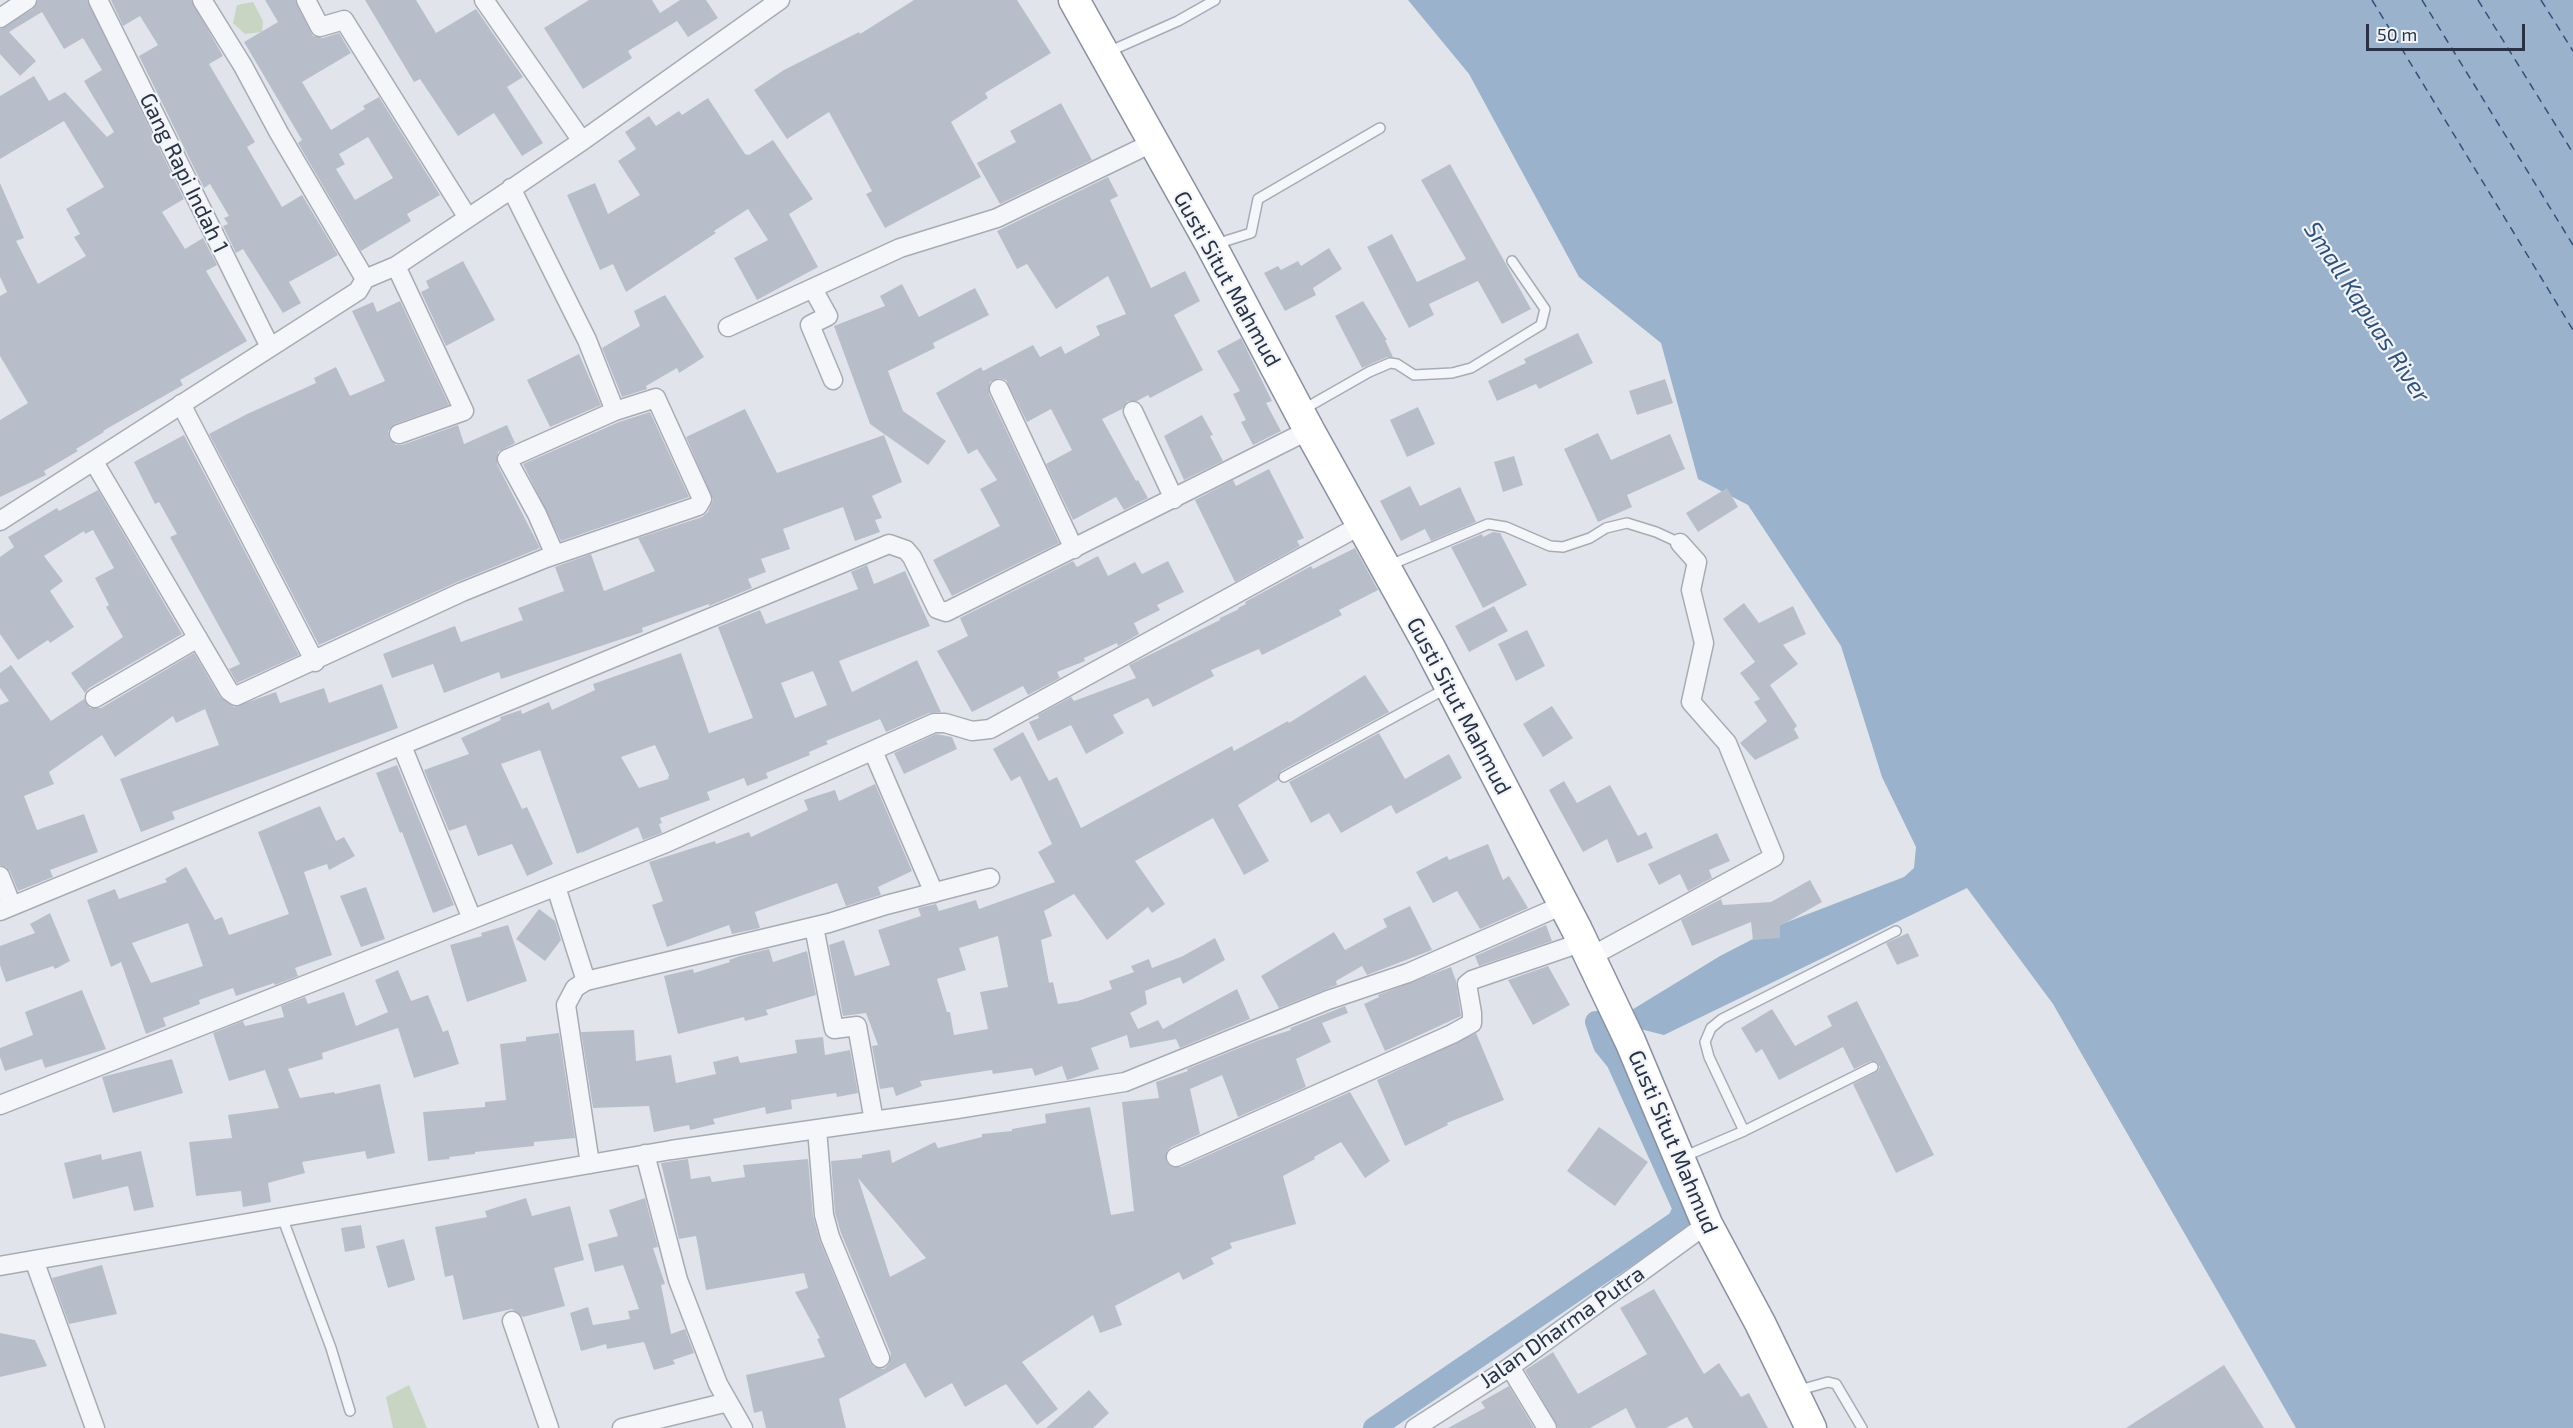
<!DOCTYPE html>
<html>
<head>
<meta charset="utf-8">
<style>
	body { margin:0 }
	#map { position:relative; width:2573px; height:1428px; overflow:hidden; background:#e1e5eb; font-family:"Exo 2",sans-serif }
	canvas { display:block }
	.scale { position:absolute; left:2366px; top:24px; width:159px; height:27px; box-sizing:border-box; border:3px solid #283244; border-top:0; padding-left:8px; font-size:18px; line-height:21px; white-space:nowrap; color:#283244; -webkit-text-stroke:4px #f1f4f8; paint-order:stroke }
</style>
</head>
<body>
<div id="map">
<canvas width="2573" height="1428"></canvas>
<div class="scale">50 m</div>
</div>
<script>
const context = document.querySelector('canvas').getContext('2d');
context.lineJoin = 'round';
function fill(path, color) {
  context.fillStyle = color;
  context.fill(path, 'evenodd');
}
function toPath(rows) {
  const path = new Path2D();
  for (const r of rows) {
    path.moveTo(r[0], r[1]);
    for (let i = 2; i < r.length; i += 2) path.lineTo(r[i], r[i + 1]);
  }
  return path;
}
function trace(path, color, width, dash) {
  context.strokeStyle = color;
  context.lineWidth = width;
  context.lineCap = dash ? 'butt' : 'round';
  context.setLineDash(dash || []);
  context.stroke(path);
}
function label(font, color, halo, rows, align = 'center') {
  context.font = font + ' "Exo 2",sans-serif';
  context.lineWidth = 4.5;
  context.setLineDash([]);
  context.textBaseline = 'middle';
  context.strokeStyle = halo;
  context.fillStyle = color;
  for (const [text, x, y, turn = 0] of rows) {
    context.save();
    context.translate(x, y);
    context.rotate((+turn || 0) * Math.PI / 180);
    context.textAlign = isNaN(turn) ? turn : align;
    if (halo) context.strokeText(text, 0, 0);
    context.fillText(text, 0, 0);
    context.restore();
  }
}
const green = toPath([
	[253,2,263,21,262,32,245,34,233,23,237,5],
	[409,1385,427,1428,393,1428,386,1397]
]);
const water = toPath([
	[1408,0,2573,0,2573,1428,2296,1428,2053,1004,1967,888,1664,1035,1612,1022,1720,956,1782,924,1904,877,1914,868,1916,847,1882,777,1841,646,1748,505,1698,479,1661,343,1579,277,1469,74]
]);
const canal = toPath([
	[1374,1428,1678,1221,1684,1209,1617,1061,1604,1045,1596,1022,1612,1022]
]);
const ferry = toPath([
	[2372,0,2573,330],
	[2422,0,2573,245],
	[2478,0,2573,153],
	[2541,0,2573,51]
]);
const building = toPath([
	[38,0,87,0,184,199,162,212,185,249,203,238,217,265,206,271,247,341,180,380,183,385,103,431,104,432,76,449,78,451,44,471,46,475,0,497,0,420,28,403,0,356,0,296,7,292,0,277,0,183,24,238,16,241,38,284,86,256,74,237,80,234,66,209,104,187,64,121,0,159,0,96,34,76,49,101,65,92,107,137,114,132,84,81,102,70,83,38,64,49,42,12,9,32,36,61,20,76,0,54,0,29,33,9],
	[111,0,191,0,223,56,209,64,255,142,247,147,282,207,302,195,338,255,289,282,301,303,283,313,243,249,236,253,223,226,228,224,224,218,229,216,210,184,204,188,139,56,158,45,140,16,123,26],
	[265,0,295,0,313,36,323,38,339,33,351,53,302,82,331,130,365,109,363,106,379,97,440,195,407,214,411,221,361,251,298,143,302,140,244,42,278,22],
	[368,137,393,178,355,200,336,169,345,164,339,154],
	[365,0,416,0,436,33,476,9,523,77,507,87,543,143,522,156,494,113,458,136,420,79,414,82],
	[589,0,652,0,660,13,680,0,706,0,718,18,688,37,677,21,628,51,632,58,583,89,544,28],
	[914,0,1017,0,1051,53,985,93,988,98,951,122,981,177,885,228,866,194,872,191,829,112,787,139,754,90,784,70,859,32,860,34],
	[708,98,745,154,749,155,773,140,813,199,789,214,818,267,757,300,734,258,768,240,748,209,714,231,716,233,626,292,613,264,600,270,567,195,595,183,608,214,640,195,618,161,636,149,625,132,649,116,656,126,679,111,682,115],
	[1061,103,1092,160,1000,204,977,163,1016,142,1010,131],
	[1450,164,1531,309,1502,324,1478,281,1429,304,1434,315,1409,328,1367,247,1392,234,1417,282,1466,259,1421,180],
	[1108,177,1118,196,1110,200,1151,288,1185,271,1200,301,1174,315,1203,370,1150,398,1148,395,1137,401,1128,401,1122,409,1102,419,1136,481,1138,480,1148,498,1124,510,1116,497,1073,520,1046,464,1072,450,1051,409,1027,422,1006,380,999,378,990,382,989,394,1059,543,952,596,933,560,1000,526,980,489,997,480,977,449,968,454,936,393,981,367,983,371,1033,345,1040,357,1061,346,1065,354,1100,335,1096,326,1126,314,1108,276,1056,309,1027,264,1017,269,997,231],
	[1329,248,1342,269,1313,288,1316,295,1285,311,1264,273,1278,266,1281,270,1298,261,1301,266],
	[463,261,495,320,446,346,421,292,429,288,426,281],
	[902,284,919,317,975,288,989,315,933,343,935,348,888,371,903,411,946,441,928,465,870,424,834,326,885,306,880,296],
	[665,295,704,357,679,373,677,368,646,386,647,389,622,397,602,348,640,326,634,311],
	[400,301,449,405,395,424,388,431,389,438,396,445,402,445,458,425,464,444,507,425,515,443,498,452,497,464,540,548,457,582,319,645,209,434,247,414,316,383,314,378,336,367,350,396,385,381,352,311,373,302,377,312],
	[1363,301,1387,340,1385,340,1393,357,1387,357,1362,368,1335,316],
	[1578,333,1593,363,1539,389,1536,384,1497,401,1488,381,1526,363,1524,359],
	[1241,338,1272,401,1266,403,1281,431,1253,445,1241,422,1246,420,1233,394,1240,391,1217,351],
	[579,354,601,405,550,427,527,380],
	[1665,379,1673,403,1637,415,1629,391],
	[1418,407,1435,444,1407,457,1390,420],
	[745,409,777,473,884,435,902,482,872,496,882,518,875,520,880,532,855,541,843,507,783,529,790,549,761,559,766,572,748,579,752,588,709,606,709,604,642,628,643,632,501,679,499,672,444,693,433,664,392,678,383,654,455,626,461,642,523,620,518,608,564,591,555,567,591,554,604,591,655,571,638,538,702,517,708,512,713,500,686,437],
	[650,412,689,497,561,541,523,464,619,422],
	[1202,415,1213,435,1210,436,1223,461,1184,480,1164,436],
	[1598,433,1611,460,1670,434,1685,469,1627,495,1632,507,1598,522,1564,449],
	[184,435,299,655,237,683,229,669,240,664,170,537,177,534,159,502,155,504,134,462],
	[1514,456,1523,485,1503,492,1494,462],
	[1269,469,1304,538,1297,541,1300,546,1235,582,1195,500,1233,480,1236,486],
	[1410,486,1420,506,1460,487,1476,522,1431,541,1425,529,1401,541,1380,501],
	[1727,488,1738,507,1698,532,1686,513],
	[98,490,182,634,89,688,85,693,71,673,123,637,106,607,109,605,95,578,114,568,93,530,85,534,84,531,44,556,63,581,50,591,74,627,50,643,48,640,18,660,0,634,0,557,14,547,8,537,57,508,59,511],
	[1493,532,1500,533,1527,585,1483,608,1451,547,1482,534,1483,537],
	[1355,548,1378,590,1339,610,1342,615,1262,655,1259,649,1211,670,1214,676,1153,707,1148,698,1113,715,1124,733,1086,754,1071,725,1038,741,1029,722,1039,718,1038,715,1071,697,1074,701,1136,678,1129,665,1220,620,1220,618,1239,609,1238,608,1246,604,1245,602,1311,566,1313,569],
	[1098,556,1108,576,1135,562,1142,574,1168,561,1184,592,1157,605,1160,610,1134,623,1139,634,1118,646,1117,643,1084,658,1085,661,1057,672,1060,678,1028,695,1023,686,972,712,937,651,968,636,960,618,1073,561,1077,567],
	[867,565,874,584,905,571,930,626,839,661,852,692,917,660,941,712,929,713,886,732,880,719,826,741,828,744,809,752,810,755,766,773,768,778,747,786,744,778,707,792,710,800,660,818,662,823,659,824,662,833,643,840,638,827,581,853,583,851,577,854,540,750,501,764,522,809,527,807,553,864,527,876,512,844,478,856,466,825,449,831,424,770,469,754,461,738,501,720,500,717,521,710,522,714,549,702,552,710,595,690,593,684,681,653,709,733,753,718,718,627,760,610,766,624,858,589,851,572],
	[813,671,827,705,795,718,781,683],
	[655,745,669,775,668,779,639,788,621,757],
	[1744,603,1759,623,1793,606,1806,634,1783,645,1798,664,1770,685,1797,726,1794,729,1799,738,1755,760,1740,743,1767,721,1754,702,1760,699,1740,673,1755,662,1723,619],
	[1494,606,1508,631,1469,652,1455,626],
	[1527,630,1545,666,1516,681,1498,644],
	[194,653,220,697,234,707,276,692,280,703,324,688,329,703,382,684,398,728,172,812,175,819,141,832,120,779,219,745,205,709,176,723,173,716,115,757,102,735,49,772,54,784,24,796,37,830,84,814,98,852,50,870,53,877,18,891,10,871,6,867,0,865,0,705,9,701,0,688,0,673,11,665,51,721,84,699,90,708,101,708],
	[1365,675,1389,712,1281,771,1278,780,1238,805,1269,861,1244,875,1213,818,1135,861,1165,904,1152,913,1148,907,1107,940,1074,894,1044,911,1052,936,1041,940,1049,983,1053,982,1058,1004,1078,1001,1112,989,1109,981,1134,972,1131,966,1149,959,1152,968,1183,956,1215,938,1225,960,1183,984,1180,977,1145,991,1147,1004,1130,1013,1138,1029,1158,1020,1163,1029,1237,989,1250,1019,1180,1048,1176,1039,1130,1048,1127,1035,1091,1048,1099,1069,1071,1079,1067,1080,1062,1066,1035,1076,1032,1068,993,1074,992,1070,920,1081,922,1086,896,1096,893,1087,880,1089,872,1046,878,1045,866,1013,843,1016,829,945,844,940,855,976,890,965,878,930,921,916,918,908,936,904,939,911,976,900,979,909,1055,882,1038,852,1052,844,1020,776,1011,781,993,749,1023,732,1049,781,1057,777,1081,828,1232,746,1234,751,1288,721,1289,723],
	[998,936,1008,987,980,992,988,1029,954,1035,950,1012,947,1012,937,979,966,970,959,948],
	[1552,706,1573,738,1543,757,1523,724],
	[1379,733,1405,779,1449,754,1462,778,1396,814,1391,805,1341,833,1329,813,1311,823,1289,782],
	[936,734,952,737,957,749,904,774,894,753],
	[397,765,454,905,433,913,402,832,400,833,376,773],
	[1564,781,1577,803,1610,785,1638,836,1646,832,1653,848,1617,863,1607,839,1583,852,1549,790],
	[875,784,912,871,878,887,881,895,846,906,837,883,755,912,760,928,732,934,729,925,667,947,652,905,663,901,649,862,715,841,716,844,749,832,751,837,808,810,804,800,835,790,839,801],
	[320,806,336,841,344,837,355,856,329,870,327,864,304,872,332,955,295,968,298,976,275,985,274,983,236,996,233,988,199,1000,200,1004,163,1018,166,1026,146,1034,121,962,111,967,87,900,115,889,119,899,167,882,165,879,186,867,215,920,222,917,229,935,289,914,258,832],
	[188,923,203,966,151,983,132,943],
	[1717,833,1730,861,1709,870,1712,878,1688,891,1680,874,1659,885,1648,864],
	[1488,844,1503,880,1509,876,1528,908,1480,929,1457,891,1433,903,1416,872,1447,856,1449,860],
	[1810,880,1822,902,1780,926,1780,938,1753,940,1751,922,1692,946,1681,920,1721,899,1723,905,1771,902],
	[366,887,385,939,361,947,340,896],
	[1410,906,1432,950,1367,975,1362,966,1336,981,1337,985,1279,1008,1261,976,1334,932,1345,950,1387,927,1383,919],
	[539,909,555,921,561,940,545,961,516,939],
	[50,913,70,961,55,969,53,966,6,982,0,965,0,946,35,933,30,924],
	[508,925,527,981,467,1002,450,945,482,936,481,933],
	[1546,925,1552,941,1479,966,1475,956],
	[1908,933,1919,956,1897,965,1886,943],
	[769,949,773,962,807,951,816,995,766,1010,768,1015,745,1021,744,1017,678,1034,664,976,693,969,694,973,730,962,729,960,740,956],
	[1548,966,1570,1005,1533,1025,1508,980],
	[1451,967,1456,981,1461,1016,1385,1051,1364,1004,1379,997,1378,995],
	[398,970,411,1001,428,995,443,1032,448,1030,459,1064,414,1078,398,1028,322,1053,323,1059,288,1069,300,1098,334,1092,335,1094,380,1084,395,1153,367,1159,365,1151,302,1162,305,1173,268,1183,271,1202,243,1207,241,1191,196,1196,189,1142,232,1138,228,1115,279,1108,265,1070,229,1081,213,1033,243,1021,245,1026,284,1017,281,1006,305,997,308,1004,344,992,356,1026,388,1012,375,980],
	[82,990,106,1049,45,1068,42,1059,5,1071,0,1057,0,1048,33,1035,25,1012],
	[1857,1001,1934,1155,1896,1173,1853,1084,1878,1071,1880,1067,1877,1062,1871,1061,1854,1069,1843,1047,1779,1080,1762,1049,1756,1053,1741,1028,1772,1009,1795,1046,1832,1026,1827,1016],
	[1345,1006,1348,1013,1322,1023,1331,1042,1296,1059,1306,1087,1238,1117,1222,1075,1190,1089,1200,1134,1171,1147,1167,1151,1166,1161,1170,1166,1181,1167,1350,1092,1390,1161,1365,1178,1341,1142,1314,1157,1315,1159,1283,1176,1296,1224,1230,1243,1232,1248,1211,1258,1214,1264,1183,1280,1179,1272,1115,1306,1122,1325,1100,1333,1093,1315,1022,1362,1058,1409,1037,1425,1006,1384,965,1407,952,1383,925,1398,905,1363,839,1399,846,1428,766,1428,762,1411,754,1413,746,1375,825,1357,817,1339,820,1338,795,1292,808,1288,804,1273,706,1290,696,1236,679,1239,661,1163,688,1159,691,1179,710,1176,712,1182,745,1177,743,1165,808,1159,813,1216,820,1241,870,1362,874,1367,884,1369,889,1364,891,1354,841,1233,835,1213,831,1161,862,1158,862,1155,890,1150,892,1163,935,1142,938,1148,982,1137,982,1134,1012,1131,1012,1129,1046,1123,1045,1114,1090,1107,1111,1215,1134,1211,1122,1102,1159,1098,1156,1082,1188,1071,1187,1069,1259,1040,1291,1030,1290,1028],
	[858,1178,926,1258,890,1277],
	[634,1030,636,1061,671,1055,676,1083,716,1074,713,1062,738,1056,740,1063,797,1053,795,1040,823,1037,825,1055,850,1050,858,1093,837,1097,836,1093,791,1100,792,1109,766,1114,765,1107,713,1119,715,1124,690,1130,689,1125,654,1132,649,1106,593,1108,581,1032],
	[559,1033,575,1138,534,1142,534,1146,475,1152,475,1154,449,1157,450,1159,428,1161,423,1112,485,1107,485,1102,506,1100,500,1044,526,1041,526,1037],
	[1476,1033,1504,1100,1447,1123,1448,1125,1405,1146,1377,1080],
	[172,1059,183,1093,113,1113,102,1077],
	[1599,1127,1648,1162,1615,1206,1567,1171],
	[141,1151,154,1207,134,1211,128,1186,73,1199,64,1163,101,1154,102,1160],
	[526,1198,532,1216,570,1206,584,1260,554,1268,565,1306,523,1317,512,1309,463,1320,453,1275,445,1277,435,1227,487,1217,485,1211],
	[645,1198,658,1247,653,1248,665,1284,661,1285,671,1334,685,1329,694,1353,673,1360,675,1364,654,1370,644,1342,607,1349,606,1344,581,1351,570,1313,588,1307,593,1325,630,1319,628,1311,639,1309,623,1265,595,1272,588,1244,618,1236,609,1210],
	[361,1225,365,1248,345,1252,341,1228],
	[404,1239,415,1280,388,1288,376,1246],
	[102,1265,117,1314,69,1324,52,1278],
	[1654,1289,1704,1374,1719,1363,1741,1397,1749,1393,1768,1428,1693,1428,1687,1417,1666,1428,1636,1428,1626,1408,1590,1428,1558,1428,1525,1370,1553,1352,1578,1394,1647,1354,1620,1308],
	[0,1333,35,1340,47,1366,0,1377],
	[2224,1365,2264,1428,2126,1428],
	[1509,1386,1534,1428,1448,1428,1485,1408,1481,1402],
	[1089,1390,1109,1413,1093,1428,1046,1428]
]);
const service = toPath([
	[1108,52,1178,21,1215,0],
	[1216,244,1251,233,1258,199,1380,128],
	[1304,409,1369,372,1390,363,1397,364,1414,375,1452,373,1471,368,1541,325,1545,309,1512,261],
	[1390,565,1488,524,1506,527,1550,546,1563,547,1590,538,1606,528,1627,523,1656,532,1680,543],
	[1284,777,1447,688],
	[1744,1131,1709,1057,1705,1042,1711,1028,1722,1019,1896,931],
	[1683,1157,1744,1131,1873,1067],
	[282,1217,331,1348,350,1411],
	[1796,1391,1828,1382,1836,1384,1862,1428]
]);
const minor = toPath([
	[98,0,270,347],
	[202,0,243,66,279,133,365,279],
	[306,0,320,27,344,20,468,218],
	[484,0,582,141],
	[0,18,27,0],
	[396,266,464,411,399,434],
	[813,289,828,316,810,325,833,380],
	[728,327,900,248,997,218,1152,143],
	[999,389,1074,549],
	[181,404,315,662],
	[1133,411,1174,499],
	[94,462,229,691,236,696,462,592,546,558,698,506,702,499,656,398,615,411,587,340,511,188],
	[0,521,358,291,365,279,396,266,507,192,582,141,780,0],
	[555,555,537,514,507,459,615,411],
	[95,698,198,638],
	[402,746,472,919],
	[873,751,934,893],
	[0,876,12,906],
	[556,887,586,981],
	[0,911,889,544,906,550,912,557,937,609,946,612,1309,430],
	[814,927,834,1029,857,1026,874,1121],
	[1590,957,1774,857,1727,743,1691,702,1704,643,1691,590,1697,562,1680,543],
	[0,1105,666,843,934,723,945,723,972,731,990,729,1363,524],
	[817,1129,824,1215,830,1237,880,1358],
	[645,1154,678,1280,718,1384,743,1428],
	[1176,1157,1452,1034,1472,1023,1472,1013,1467,984,1472,980,1583,942],
	[590,1164,566,1005,575,988,586,981,829,923,886,905,990,878],
	[34,1260,95,1428],
	[0,1266,671,1150,957,1109,1125,1082,1328,1000,1408,973,1563,905],
	[512,1321,549,1428],
	[1510,1367,1547,1428],
	[622,1428,728,1402],
	[1415,1428,1510,1367,1707,1224]
]);
const trunk = toPath([
	[1074,0,1211,245,1309,430,1429,646,1577,930,1630,1041,1707,1224,1760,1323,1811,1428]
]);
const streetNames = [
	["Gang Rapi Indah 1",184,173,64],
	["Gusti Situt Mahmud",1227,279,61],
	["Gusti Situt Mahmud",1459,706,62],
	["Gusti Situt Mahmud",1673,1142,67],
	["Jalan Dharma Putra",1562,1327,-35]
];
const waterNames = [
	["Small Kapuas River",2367,312,57]
];
fill(green, '#c7d5c2');
fill(water, '#9bb2cc');
trace(canal, '#9bb2cc', 22);
trace(ferry, '#30517a', 1.5, [8, 6]);
fill(building, '#b8bec9');
trace(service, '#a6acb6', 12);
trace(minor, '#a6acb6', 21);
trace(trunk, '#8892a2', 33);
trace(service, '#f4f6f9', 9);
trace(minor, '#f4f6f9', 18);
trace(trunk, '#fff', 30);
label('22px', '#283244', '#f1f4f8', streetNames);
label('italic 24px', '#30517a', '#f1f4f8', waterNames);
</script>
</body>
</html>
